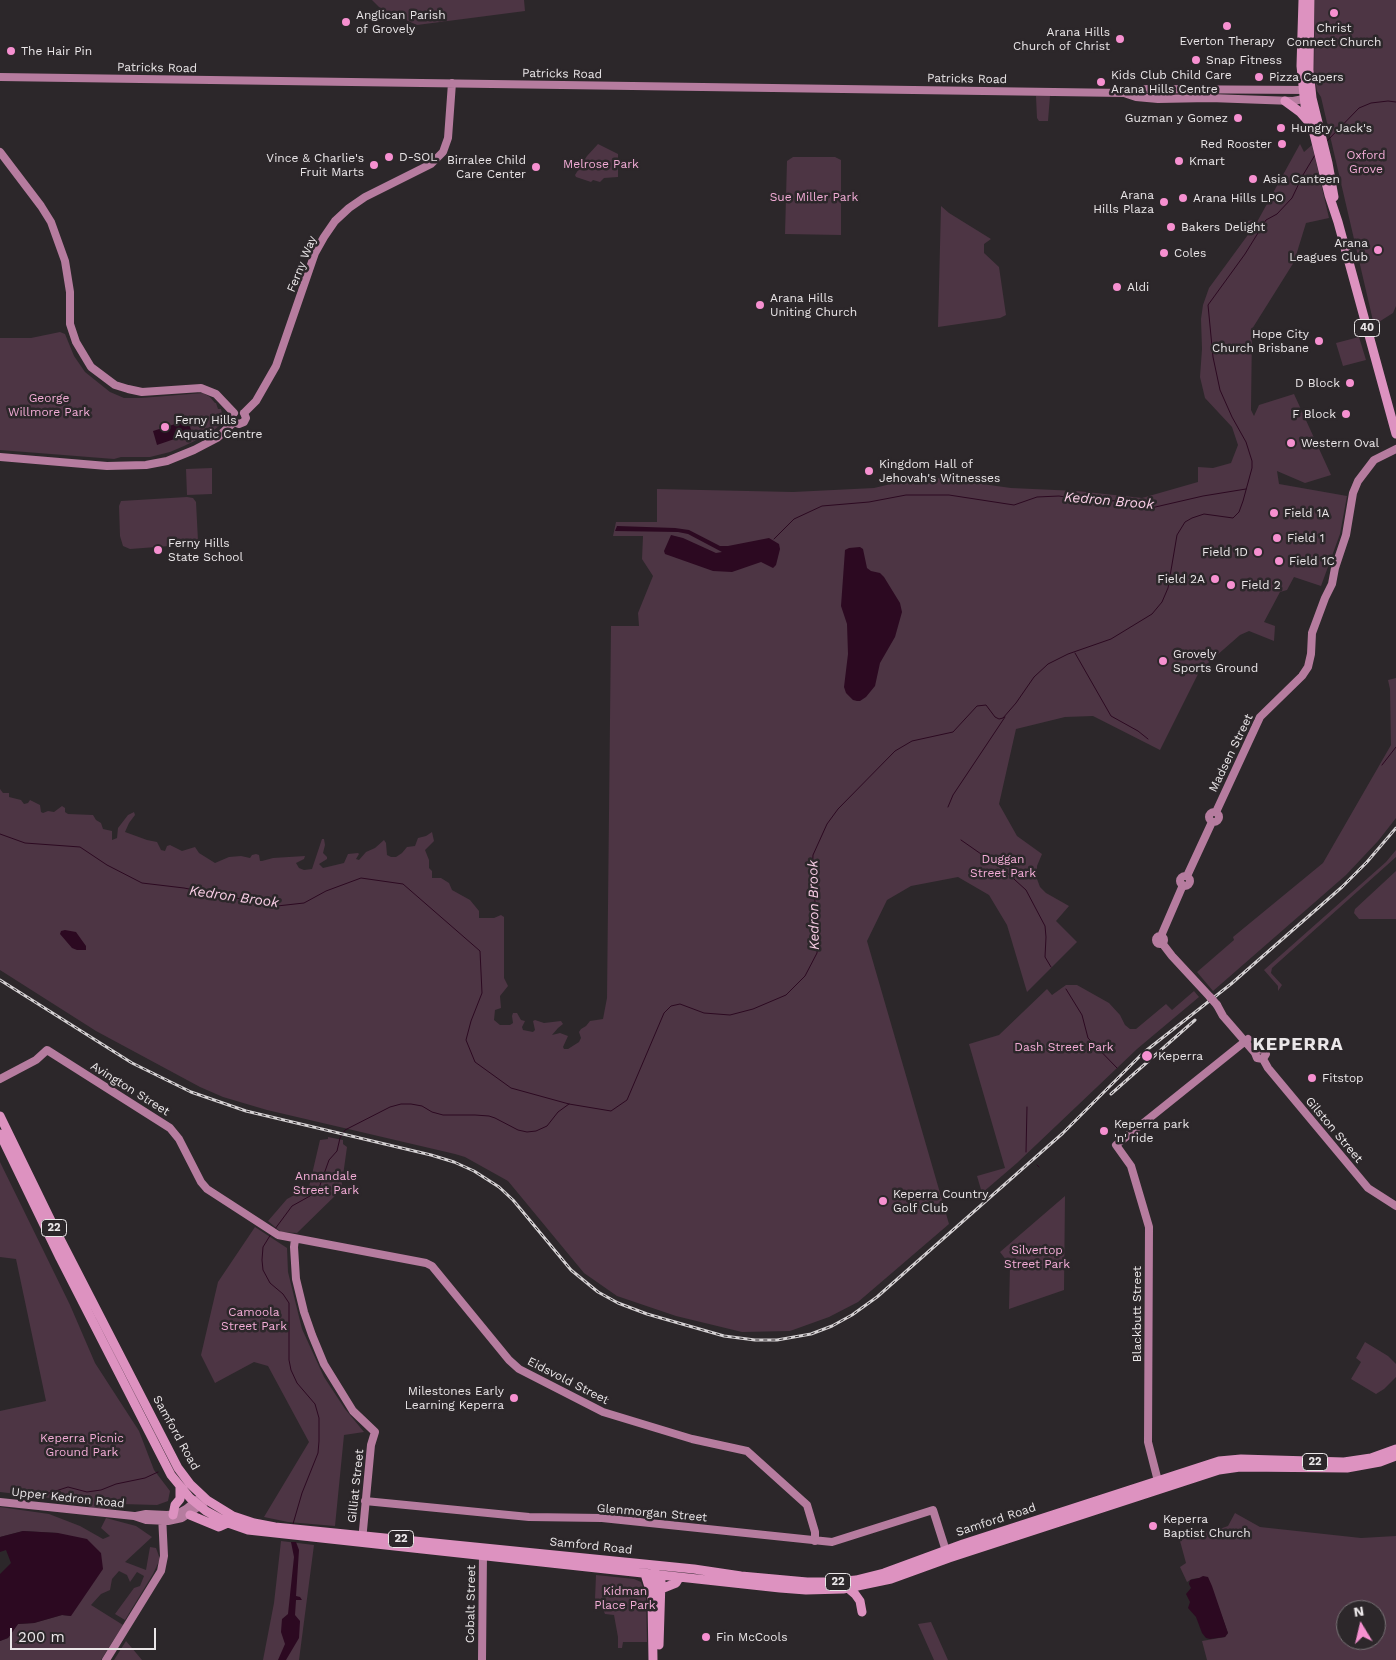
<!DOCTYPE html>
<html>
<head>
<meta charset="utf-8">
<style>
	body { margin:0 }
	#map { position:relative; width:1396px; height:1660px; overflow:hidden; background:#2c272a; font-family:"Work Sans",sans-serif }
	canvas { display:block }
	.north { position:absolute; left:1336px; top:1600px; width:50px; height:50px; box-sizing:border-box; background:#2c272a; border:1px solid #787376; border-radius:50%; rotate:351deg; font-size:14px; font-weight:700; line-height:20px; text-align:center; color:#eae6e8 }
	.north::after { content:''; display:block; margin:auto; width:18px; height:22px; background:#f690d0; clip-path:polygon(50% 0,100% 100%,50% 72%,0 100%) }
	.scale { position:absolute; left:10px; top:1628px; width:146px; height:22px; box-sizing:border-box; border:2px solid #eae6e8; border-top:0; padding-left:6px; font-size:15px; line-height:18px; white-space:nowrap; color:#eae6e8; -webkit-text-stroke:4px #2c272a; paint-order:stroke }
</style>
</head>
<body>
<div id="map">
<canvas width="1396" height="1660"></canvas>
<div class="north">N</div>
<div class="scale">200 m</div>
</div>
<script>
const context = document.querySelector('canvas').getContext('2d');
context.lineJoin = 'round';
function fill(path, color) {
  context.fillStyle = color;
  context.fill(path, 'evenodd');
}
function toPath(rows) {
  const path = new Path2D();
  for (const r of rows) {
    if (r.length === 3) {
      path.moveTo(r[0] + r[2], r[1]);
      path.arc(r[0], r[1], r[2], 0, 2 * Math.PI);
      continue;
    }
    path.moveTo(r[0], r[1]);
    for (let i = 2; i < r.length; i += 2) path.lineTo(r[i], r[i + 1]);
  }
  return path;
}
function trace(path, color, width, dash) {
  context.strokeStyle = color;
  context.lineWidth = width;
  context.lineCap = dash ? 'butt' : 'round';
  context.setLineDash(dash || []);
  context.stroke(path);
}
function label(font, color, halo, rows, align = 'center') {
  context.font = font + ' "Work Sans",sans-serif';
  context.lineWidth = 5;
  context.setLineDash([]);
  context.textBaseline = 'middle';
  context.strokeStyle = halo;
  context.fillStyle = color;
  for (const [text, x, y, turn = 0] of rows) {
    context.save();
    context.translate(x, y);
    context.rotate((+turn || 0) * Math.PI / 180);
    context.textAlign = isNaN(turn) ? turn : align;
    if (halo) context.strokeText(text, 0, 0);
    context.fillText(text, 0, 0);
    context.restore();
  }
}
const green = toPath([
	[372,0,524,0,525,11,417,25,380,8],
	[1315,0,1396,0,1396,306,1393,313,1374,325,1321,97,1317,91,1314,73],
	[1036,96,1050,96,1048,121,1039,121,1037,118],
	[598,144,618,154,618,177,604,178,600,182,593,180,591,182,576,177,575,175,587,156],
	[1300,144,1304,152,1312,145,1329,218,1306,223,1294,262,1252,329,1251,410,1254,416,1259,405,1294,394,1331,475,1305,483,1277,471,1279,484,1347,496,1340,534,1321,586,1294,577,1287,590,1280,592,1264,622,1275,626,1274,641,1249,631,1240,635,1200,670,1160,750,1093,716,1065,717,1016,729,999,804,1017,836,1042,854,1037,866,1037,879,1040,887,1046,893,1069,906,1056,921,1077,942,1027,992,1007,925,989,895,958,877,911,886,887,900,867,941,949,1224,858,1302,829,1317,790,1331,742,1332,676,1316,617,1296,584,1273,508,1181,465,1157,455,1154,267,1110,223,1097,200,1087,96,1031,0,970,0,789,3,793,9,793,9,797,21,800,24,804,28,803,30,800,40,805,41,812,43,813,48,811,54,812,62,806,65,808,65,812,68,814,93,815,96,820,101,823,103,829,112,831,112,840,117,838,118,828,128,815,134,812,135,815,129,823,125,832,147,840,157,842,161,850,165,851,167,846,170,845,182,851,195,847,199,853,215,863,229,857,241,856,250,858,252,855,256,854,259,855,260,861,262,861,273,858,305,856,304,859,296,863,299,868,304,870,312,869,322,839,324,839,325,845,323,853,327,857,327,859,319,864,323,868,344,863,348,854,358,853,359,854,356,859,359,860,366,852,375,848,384,840,386,843,387,855,391,857,396,857,402,853,407,847,415,846,418,838,426,836,432,832,434,841,425,850,429,860,429,868,432,871,432,878,441,878,449,883,452,890,470,900,479,911,479,918,494,918,501,915,504,917,504,978,508,986,500,996,501,1008,495,1010,494,1020,500,1025,510,1025,513,1023,512,1016,513,1013,517,1013,521,1020,525,1021,522,1027,523,1030,533,1032,535,1030,533,1021,535,1020,544,1023,561,1021,563,1024,558,1028,552,1035,560,1033,568,1036,563,1047,564,1049,568,1049,579,1042,581,1038,579,1032,581,1029,586,1026,590,1021,603,1019,607,998,611,626,639,626,638,613,653,576,642,559,643,536,613,536,616,522,657,522,657,489,793,492,874,488,924,476,1011,488,1077,491,1142,498,1198,482,1198,467,1213,468,1231,463,1238,445,1232,427,1205,398,1200,377,1202,349,1201,319,1203,305,1209,288,1250,232,1247,230,1248,221,1253,220,1257,222],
	[793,157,835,157,841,160,841,235,785,234,787,161],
	[941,206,949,213,991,239,984,244,984,253,999,267,1006,315,1000,318,938,327],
	[60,332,65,334,74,356,85,372,110,392,124,398,141,398,203,393,210,397,215,403,216,403,218,409,221,409,224,422,209,434,184,446,170,452,150,457,121,457,114,459,0,450,0,338,31,338],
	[1359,337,1366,360,1343,366,1336,343],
	[212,468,212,494,187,495,186,469],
	[187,497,193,498,196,502,198,541,196,544,130,549,123,546,120,536,119,506,121,501],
	[1396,678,1396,818,1378,841,1346,875,1213,991,1197,972,1234,940,1233,937,1323,863,1391,745,1390,689,1388,680],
	[1396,850,1396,857,1272,968,1271,973,1282,985,1278,991,1278,986,1264,970,1386,862],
	[1396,871,1396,919,1359,919,1354,913,1355,909],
	[1066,985,1077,985,1109,1003,1120,1015,1125,1025,1130,1029,1136,1029,1166,1004,1172,1010,1194,991,1199,997,1137,1049,1017,1163,982,1193,977,1176,1005,1168,969,1044,999,1035,1047,989,1052,995],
	[328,1137,343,1140,343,1144,347,1147,341,1190,297,1233,281,1232,268,1221,287,1199,309,1187,320,1140,328,1139],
	[0,1162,70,1305,95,1363,139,1431,154,1470,170,1491,168,1501,157,1505,121,1504,119,1509,110,1509,91,1508,84,1503,84,1502,0,1492,0,1411,46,1401,16,1259,0,1257],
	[1065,1196,1064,1290,1009,1309,1010,1265,1000,1252],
	[255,1227,287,1248,288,1272,302,1329,324,1377,345,1409,364,1432,344,1435,335,1526,288,1522,264,1517,309,1442,268,1366,254,1362,215,1383,201,1355,218,1282],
	[1365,1342,1388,1356,1396,1364,1396,1377,1384,1389,1376,1394,1351,1379,1361,1362,1356,1358],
	[0,1507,49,1514,80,1526,103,1539,110,1536,101,1528,106,1518,136,1526,152,1537,125,1562,146,1570,150,1547,156,1548,160,1559,153,1574,125,1620,115,1614,134,1588,140,1586,144,1576,137,1572,130,1582,127,1575,119,1571,112,1579,110,1590,101,1594,91,1605,123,1625,101,1660,0,1660,0,1641,8,1638,18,1624,34,1623,62,1615,71,1616,58,1533,23,1531,0,1537],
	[1235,1513,1260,1527,1361,1538,1396,1536,1396,1660,1207,1660,1202,1641,1225,1637,1228,1633,1217,1603,1199,1578,1192,1579,1187,1582,1180,1567,1186,1563,1177,1530,1214,1531,1228,1526],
	[1346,1610,1376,1610,1376,1640,1346,1640],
	[281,1541,314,1545,299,1660,263,1660,274,1603],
	[596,1575,634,1579,641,1582,646,1596,647,1642,623,1642,622,1648,618,1648,618,1637,614,1615,605,1614,599,1600,595,1599],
	[931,1622,948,1660,934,1660,918,1624],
	[126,1641,142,1660,114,1660]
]);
const water = toPath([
	[188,420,192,433,157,445,153,431],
	[617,526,675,528,689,530,720,546,728,546,769,538,779,544,780,549,776,565,773,568,761,562,732,572,713,571,665,554,664,551,671,535,683,538,716,553,722,552,688,534,678,532,615,531],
	[860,547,863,549,867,568,871,571,880,573,884,577,900,603,902,612,895,637,880,663,875,686,866,697,860,701,857,701,853,700,846,693,844,687,848,654,847,624,841,606,845,550,849,548],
	[65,930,76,932,86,946,86,950,77,950,72,948,60,934,61,931],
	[23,1531,58,1533,87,1539,101,1553,103,1569,71,1616,62,1615,34,1623,18,1624,8,1638,0,1641,0,1574,11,1563,6,1550,0,1552,0,1537],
	[291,1542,296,1542,299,1550,296,1596,300,1597,302,1600,296,1600,295,1615,300,1621,299,1638,286,1660,278,1660,285,1644,281,1632,282,1619,288,1614,294,1557],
	[1203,1576,1208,1577,1212,1586,1228,1633,1225,1637,1210,1639,1206,1638,1202,1633,1196,1617,1188,1608,1190,1602,1186,1594,1191,1588,1189,1584,1190,1580,1199,1578]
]);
const stream = toPath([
	[1327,141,1359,108,1371,103,1388,101,1396,102],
	[774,539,794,519,822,506,869,502,906,495,949,495,1014,505,1037,497,1059,496,1084,500,1121,501,1151,508,1203,496,1246,489],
	[1075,653,1111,716,1138,731,1148,739],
	[1382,765,1396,747],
	[948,807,953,795,1005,717],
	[0,834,25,843,80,847,107,865,142,883,184,888,277,906,304,903,326,891,361,878,403,884,480,951,482,993,471,1021,466,1040,475,1062,511,1088,569,1104,611,1111,627,1100,664,1013,671,1006,680,1004,704,1013,730,1015,753,1009,786,995,805,976,817,953,818,928,812,876,813,855,827,824,838,809,895,751,912,741,953,732,977,706,986,705,995,717,999,719,1003,718,1016,703,1034,677,1048,664,1068,654,1111,639,1152,614,1162,602,1168,588,1177,535,1185,522,1192,518,1204,514,1233,518,1239,512,1243,501,1252,468,1252,461,1246,442,1232,417,1220,390,1213,357,1208,305,1245,254,1266,220,1277,214,1292,198,1303,175,1315,155],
	[961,840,1004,870,1026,890,1045,926,1046,937,1045,957,1051,967],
	[1066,989,1082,1015,1088,1038,1117,1068],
	[1026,1152,1027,1107],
	[1037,1165,1039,1167],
	[275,1229,292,1206,310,1196,319,1188,329,1160,337,1151,340,1138,345,1130,390,1107,401,1104,411,1104,422,1106,432,1112,443,1115,475,1115,489,1116,495,1118,518,1130,527,1132,536,1131,547,1126,558,1112,569,1104],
	[271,1234,263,1247,262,1260,263,1270,270,1283,283,1294,289,1303,289,1360,291,1370,297,1383,315,1404,319,1418,319,1441,318,1453,302,1493,293,1524],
	[37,1497,68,1487,87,1492,101,1490,116,1484,145,1478,158,1472]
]);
const secondary = toPath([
	[0,77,1124,93,1136,90,1148,89,1308,90],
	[1124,93,1136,97,1158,99,1210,98,1293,101,1309,98],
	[0,152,41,206,51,222,65,261,70,292,70,324,76,342,91,367,115,385,128,389,142,392,201,388,216,394,234,413],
	[244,413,256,401,276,366,315,253,324,237,335,221,349,208,365,197,431,164,443,152,448,138,452,83],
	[234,422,239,424,244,422,246,418,244,413],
	[0,457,107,466,146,465,167,461,194,450,217,438,234,422],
	[1214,817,5],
	[1216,812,1260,717,1302,676,1308,667,1311,654,1312,633,1325,598,1332,584,1335,568,1346,535,1353,493,1358,481,1374,460,1396,449],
	[1187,876,1212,822],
	[1185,881,5],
	[1160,940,4],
	[1161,936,1183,885],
	[1162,943,1172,956,1210,997],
	[1217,1005,1223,1016,1255,1053,1257,1058,1263,1059],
	[1255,1053,1258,1049,1264,1050,1266,1054,1263,1059],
	[1263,1059,1268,1068,1368,1188,1396,1206],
	[0,1079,36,1060,47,1050,170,1128,179,1139,201,1182,207,1189,278,1235,426,1263,432,1266,509,1360,519,1369,603,1412,692,1439,747,1451,807,1505,815,1532,815,1541],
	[295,1239,294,1247,296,1279,304,1312,312,1335,324,1364,353,1411,375,1432,371,1445,362,1541],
	[1159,1485,1148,1442,1149,1227,1131,1166,1116,1145,1248,1039],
	[365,1501,529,1517,602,1518,832,1542,933,1510,947,1554],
	[0,1502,134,1516,146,1520,168,1521,182,1518,204,1503],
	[136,1516,146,1514,167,1515,177,1514,186,1509,202,1496],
	[106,1660,161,1571,164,1556,162,1515],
	[482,1660,483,1552]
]);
const primary = toPath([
	[1303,0,1301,66,1305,105,1314,134,1329,195,1338,222,1396,434],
	[1310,0,1309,70,1312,98,1328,163,1334,197],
	[1285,101,1300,112,1307,120],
	[0,1116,55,1229,178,1468,190,1484,207,1500,233,1516,254,1523,275,1527,694,1569,741,1576,807,1582,835,1582,856,1580,884,1573,963,1544,1219,1461,1241,1459,1344,1462,1371,1458,1396,1449],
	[0,1134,60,1258,171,1475,190,1498,206,1511,228,1523,248,1530,780,1588,806,1590,843,1589,891,1579,949,1558,1219,1470,1240,1467,1347,1468,1380,1462,1396,1456],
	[173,1515,175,1505,180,1499,180,1487],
	[190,1515,219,1527,228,1523],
	[645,1574,652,1597],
	[848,1588,855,1594,860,1601,862,1612],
	[661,1589,676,1583,679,1578],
	[659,1645,661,1581],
	[653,1660,652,1598,655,1590,655,1571]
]);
const rail = toPath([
	[0,980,132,1063,191,1092,246,1111,431,1155,454,1162,474,1171,499,1187,513,1200,571,1270,598,1292,618,1303,647,1314,724,1336,755,1340,777,1340,811,1334,832,1326,852,1315,877,1297,1063,1133,1143,1053,1231,984,1342,887,1367,862,1396,828],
	[1111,1094,1195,1020]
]);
const secondaryBridge = toPath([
	[1210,997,1217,1005]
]);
const markers = [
	[1334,13,5,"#f690d0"],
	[346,22,5,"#f690d0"],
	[1227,26,5,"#f690d0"],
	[1120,39,5,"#f690d0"],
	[11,51,5,"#f690d0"],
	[1196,60,5,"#f690d0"],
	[1259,77,5,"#f690d0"],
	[1101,82,5,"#f690d0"],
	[1238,118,5,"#f690d0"],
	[1281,128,5,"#f690d0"],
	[1282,144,5,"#f690d0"],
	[389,157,5,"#f690d0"],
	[1179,161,5,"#f690d0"],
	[374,165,5,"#f690d0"],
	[536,167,5,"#f690d0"],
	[1253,179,5,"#f690d0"],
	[1183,198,5,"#f690d0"],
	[1164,202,5,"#f690d0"],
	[1171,227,5,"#f690d0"],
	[1378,250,5,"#f690d0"],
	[1164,253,5,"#f690d0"],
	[1117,287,5,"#f690d0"],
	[760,305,5,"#f690d0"],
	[1319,341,5,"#f690d0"],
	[1350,383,5,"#f690d0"],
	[1346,414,5,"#f690d0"],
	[165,427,5,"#f690d0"],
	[1291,443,5,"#f690d0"],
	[869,471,5,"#f690d0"],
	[1274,513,5,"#f690d0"],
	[1277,538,5,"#f690d0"],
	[158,550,5,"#f690d0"],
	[1258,552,5,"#f690d0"],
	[1279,561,5,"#f690d0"],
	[1215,579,5,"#f690d0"],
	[1231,585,5,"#f690d0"],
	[1163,661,5,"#f690d0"],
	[1147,1056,6,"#f690d0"],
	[1312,1078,5,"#f690d0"],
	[1104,1131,5,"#f690d0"],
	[883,1201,5,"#f690d0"],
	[514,1398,5,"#f690d0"],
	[1153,1526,5,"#f690d0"],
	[706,1637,5,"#f690d0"]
];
const shields = [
	[1367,328,25],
	[54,1228,25],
	[1315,1462,25],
	[401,1539,25],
	[838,1582,25]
];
const shieldNames = [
	["40",1367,328],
	["22",54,1228],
	["22",1315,1462],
	["22",401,1539],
	["22",838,1582]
];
const poiNames = [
	["Anglican Parish",356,15],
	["of Grovely",356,29],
	["Christ",1334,28,"center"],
	["Connect Church",1334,42,"center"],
	["Arana Hills",1110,32,"right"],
	["Church of Christ",1110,46,"right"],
	["Everton Therapy",1227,41,"center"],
	["The Hair Pin",21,51],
	["Snap Fitness",1206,60],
	["Kids Club Child Care",1111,75],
	["Arana Hills Centre",1111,89],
	["Pizza Capers",1269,77],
	["Guzman y Gomez",1228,118,"right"],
	["Hungry Jack's",1291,128],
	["Red Rooster",1272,144,"right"],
	["D-SOL",399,157],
	["Vince & Charlie's",364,158,"right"],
	["Fruit Marts",364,172,"right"],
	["Birralee Child",526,160,"right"],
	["Care Center",526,174,"right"],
	["Kmart",1189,161],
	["Asia Canteen",1263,179],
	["Arana",1154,195,"right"],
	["Hills Plaza",1154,209,"right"],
	["Arana Hills LPO",1193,198],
	["Bakers Delight",1181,227],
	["Arana",1368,243,"right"],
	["Leagues Club",1368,257,"right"],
	["Coles",1174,253],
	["Aldi",1127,287],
	["Arana Hills",770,298],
	["Uniting Church",770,312],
	["Hope City",1309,334,"right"],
	["Church Brisbane",1309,348,"right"],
	["D Block",1340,383,"right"],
	["F Block",1336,414,"right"],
	["Ferny Hills",175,420],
	["Aquatic Centre",175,434],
	["Western Oval",1301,443],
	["Kingdom Hall of",879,464],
	["Jehovah's Witnesses",879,478],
	["Field 1A",1284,513],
	["Field 1",1287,538],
	["Ferny Hills",168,543],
	["State School",168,557],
	["Field 1D",1248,552,"right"],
	["Field 1C",1289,561],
	["Field 2A",1205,579,"right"],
	["Field 2",1241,585],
	["Grovely",1173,654],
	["Sports Ground",1173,668],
	["Keperra",1158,1056],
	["Fitstop",1322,1078],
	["Keperra park",1114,1124],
	["'n' ride",1114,1138],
	["Keperra Country",893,1194],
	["Golf Club",893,1208],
	["Milestones Early",504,1391,"right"],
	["Learning Keperra",504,1405,"right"],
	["Keperra",1163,1519],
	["Baptist Church",1163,1533],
	["Fin McCools",716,1637]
];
const streetNames = [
	["Patricks Road",157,68,1],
	["Patricks Road",562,74,1],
	["Patricks Road",967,79,1],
	["Ferny Way",302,264,-68],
	["Madsen Street",1231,753,-64],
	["Avington Street",130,1089,32],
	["Gilston Street",1334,1130,50],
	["Blackbutt Street",1137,1314,-90],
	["Eidsvold Street",568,1381,27],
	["Samford Road",176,1433,61],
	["Gilliat Street",356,1486,-84],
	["Upper Kedron Road",68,1498,6],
	["Glenmorgan Street",652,1513,5],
	["Samford Road",996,1520,-18],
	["Samford Road",591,1546,6],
	["Cobalt Street",471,1604,-89]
];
const parkNames = [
	["Oxford",1366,155],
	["Grove",1366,169],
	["Melrose Park",601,164],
	["Sue Miller Park",814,197],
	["George",49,398],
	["Willmore Park",49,412],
	["Duggan",1003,859],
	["Street Park",1003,873],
	["Dash Street Park",1064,1047],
	["Annandale",326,1176],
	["Street Park",326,1190],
	["Silvertop",1037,1250],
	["Street Park",1037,1264],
	["Camoola",254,1312],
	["Street Park",254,1326],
	["Keperra Picnic",82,1438],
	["Ground Park",82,1452],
	["Kidman",625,1591],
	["Place Park",625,1605]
];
const waterNames = [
	["Kedron Brook",1109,501,5],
	["Kedron Brook",234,897,8],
	["Kedron Brook",814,905,-91]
];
const districtNames = [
	["KEPERRA",1298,1045]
];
fill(green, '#4d3544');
fill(water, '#2c0921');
trace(stream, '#2c0921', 1);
trace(secondary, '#b67c9f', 8);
trace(primary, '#dd92c0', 9);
trace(rail, '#d4d0d2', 3);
trace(rail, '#2c272a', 1, [4]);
trace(secondaryBridge, '#b67c9f', 8);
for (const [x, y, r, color] of markers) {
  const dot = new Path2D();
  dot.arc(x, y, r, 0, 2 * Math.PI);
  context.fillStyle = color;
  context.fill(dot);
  trace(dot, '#2c272a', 2);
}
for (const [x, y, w] of shields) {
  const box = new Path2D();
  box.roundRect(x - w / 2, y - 8.5, w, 17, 4);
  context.fillStyle = '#2c272a';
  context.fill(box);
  trace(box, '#eae6e8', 1);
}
label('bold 11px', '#eae6e8', null, shieldNames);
label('12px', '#eae6e8', '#2c272a', poiNames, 'left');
label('12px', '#eae6e8', '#2c272a', streetNames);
label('12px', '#f2acd6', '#2c272a', parkNames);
label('italic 14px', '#f8cde5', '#2c272a', waterNames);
context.letterSpacing = '1px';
label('bold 18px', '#eae6e8', '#2c272a', districtNames);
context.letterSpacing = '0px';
</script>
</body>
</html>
